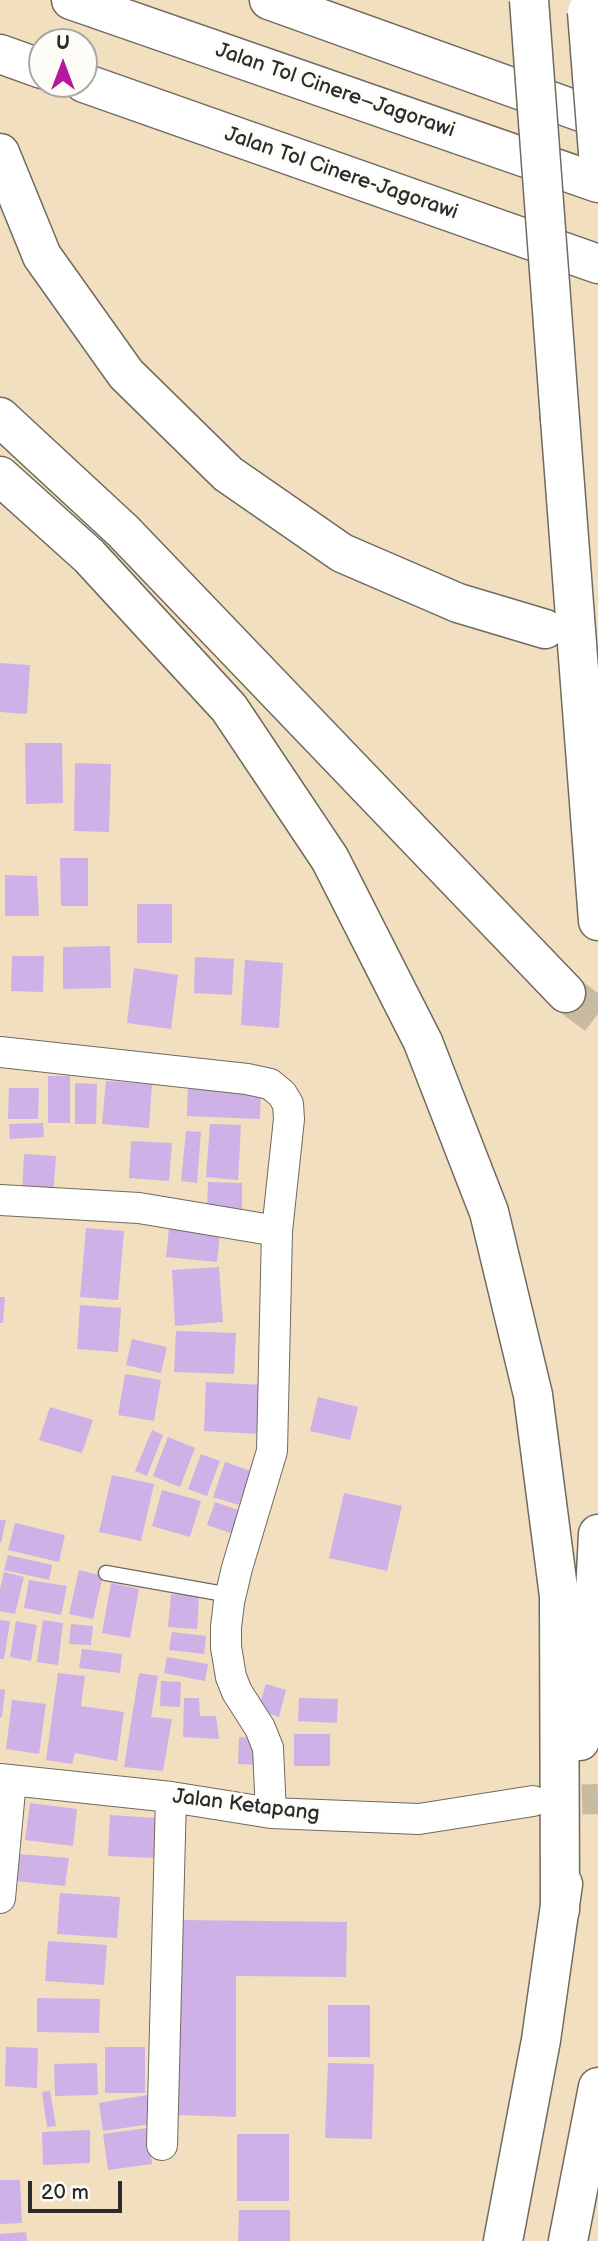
<!DOCTYPE html>
<html>
<head>
<meta charset="utf-8">
<style>
	body { margin:0 }
	#map { position:relative; width:598px; height:2241px; overflow:hidden; background:#f1dfc0; font-family:"Balsamiq Sans",sans-serif }
	canvas { display:block }
	.north { position:absolute; left:28px; top:28px; width:70px; height:70px; box-sizing:border-box; background:#fdfcf7; border:2px solid #a9a8a5; border-radius:50%; rotate:0deg; font-size:19px; font-weight:700; line-height:28px; text-align:center; color:#2b2b2b }
	.north::after { content:''; display:block; margin:auto; width:24px; height:32px; background:#b5179e; clip-path:polygon(50% 0,100% 100%,50% 72%,0 100%) }
	.scale { position:absolute; left:28px; top:2181px; width:94px; height:32px; box-sizing:border-box; border:4px solid #2b2b2b; border-top:0; padding-left:9px; font-size:21px; line-height:24px; white-space:nowrap; color:#2b2b2b; -webkit-text-stroke:5px #fdfcf7; paint-order:stroke }
</style>
</head>
<body>
<div id="map">
<canvas width="598" height="2241"></canvas>
<div class="north">U</div>
<div class="scale">20 m</div>
</div>
<script>
const context = document.querySelector('canvas').getContext('2d');
context.lineJoin = 'round';
function fill(path, color) {
  context.fillStyle = color;
  context.fill(path, 'evenodd');
}
function toPath(rows) {
  const path = new Path2D();
  for (const r of rows) {
    path.moveTo(r[0], r[1]);
    for (let i = 2; i < r.length; i += 2) path.lineTo(r[i], r[i + 1]);
  }
  return path;
}
function trace(path, color, width, dash) {
  context.strokeStyle = color;
  context.lineWidth = width;
  context.lineCap = dash ? 'butt' : 'round';
  context.setLineDash(dash || []);
  context.stroke(path);
}
function label(font, color, halo, rows, align = 'center') {
  context.font = font + ' "Balsamiq Sans",sans-serif';
  context.lineWidth = 6;
  context.setLineDash([]);
  context.textBaseline = 'middle';
  context.strokeStyle = halo;
  context.fillStyle = color;
  for (const [text, x, y, turn = 0] of rows) {
    context.save();
    context.translate(x, y);
    context.rotate((+turn || 0) * Math.PI / 180);
    context.textAlign = isNaN(turn) ? turn : align;
    if (halo) context.strokeText(text, 0, 0);
    context.fillText(text, 0, 0);
    context.restore();
  }
}
const building = toPath([
	[0,663,30,665,27,714,0,712],
	[25,743,62,743,63,803,26,804],
	[75,763,111,764,109,832,74,831],
	[60,858,88,858,88,906,61,906],
	[5,875,37,876,39,916,5,916],
	[137,904,172,904,172,943,137,943],
	[110,946,111,988,63,989,63,947],
	[12,956,44,956,43,992,11,991],
	[195,957,234,959,232,995,194,993],
	[245,960,283,963,279,1028,241,1025],
	[134,968,178,975,171,1029,127,1023],
	[48,1076,70,1076,70,1123,48,1123],
	[106,1081,152,1084,149,1128,102,1124],
	[75,1083,97,1084,96,1124,75,1124],
	[188,1083,261,1085,260,1119,187,1116],
	[9,1088,39,1088,38,1119,8,1119],
	[43,1123,44,1137,10,1139,9,1124],
	[210,1124,241,1125,238,1180,206,1177],
	[186,1131,201,1132,197,1183,181,1181],
	[131,1141,172,1143,169,1181,129,1178],
	[24,1154,56,1156,53,1195,22,1192],
	[208,1182,242,1183,242,1210,207,1209],
	[170,1219,221,1224,217,1262,166,1257],
	[86,1228,124,1231,118,1300,80,1297],
	[219,1267,223,1322,175,1326,172,1270],
	[0,1297,5,1297,3,1323,0,1323],
	[80,1305,121,1308,118,1352,77,1349],
	[176,1331,236,1333,234,1374,174,1372],
	[132,1339,167,1347,161,1373,126,1365],
	[125,1374,161,1380,154,1421,118,1415],
	[206,1382,263,1385,261,1434,204,1431],
	[318,1397,358,1407,350,1440,310,1431],
	[50,1407,93,1420,82,1453,39,1440],
	[152,1430,163,1435,147,1476,135,1471],
	[168,1437,195,1448,180,1487,153,1476],
	[201,1454,220,1461,207,1496,188,1489],
	[225,1462,251,1471,239,1505,213,1497],
	[112,1475,154,1484,141,1541,99,1532],
	[162,1490,201,1501,190,1537,152,1526],
	[344,1493,402,1506,387,1571,329,1558],
	[215,1502,250,1514,242,1537,207,1525],
	[0,1520,6,1520,1,1543,0,1543],
	[15,1523,65,1535,59,1562,8,1550],
	[8,1555,52,1565,49,1580,4,1570],
	[79,1570,103,1576,93,1619,69,1614],
	[4,1572,24,1577,15,1614,0,1611,0,1589],
	[29,1580,67,1586,61,1615,24,1608],
	[111,1583,139,1589,130,1638,102,1633],
	[171,1594,199,1596,197,1629,168,1627],
	[0,1620,10,1621,4,1659,0,1659],
	[43,1620,63,1623,58,1665,37,1662],
	[16,1621,37,1625,31,1661,10,1657],
	[71,1624,93,1626,91,1645,69,1644],
	[172,1632,206,1636,204,1654,169,1650],
	[82,1649,122,1654,120,1673,79,1668],
	[167,1657,208,1664,205,1681,164,1673],
	[58,1673,85,1676,81,1706,124,1712,117,1761,75,1753,72,1764,46,1760],
	[139,1673,158,1676,151,1717,172,1719,163,1771,124,1767],
	[161,1681,181,1682,180,1707,160,1706],
	[266,1684,286,1690,279,1717,258,1710],
	[0,1689,5,1690,2,1717,0,1717],
	[184,1698,199,1698,200,1716,216,1716,219,1739,183,1737],
	[299,1698,338,1699,337,1723,298,1721],
	[12,1700,46,1704,39,1754,6,1749],
	[294,1734,330,1734,330,1766,294,1766],
	[239,1737,261,1738,260,1765,238,1764],
	[30,1803,77,1809,73,1846,25,1840],
	[110,1815,156,1818,154,1858,108,1856],
	[18,1854,69,1858,65,1886,15,1881],
	[60,1893,120,1897,117,1938,57,1934],
	[180,1920,347,1922,346,1977,236,1976,236,2117,177,2115],
	[48,1941,107,1945,104,1985,45,1981],
	[37,1998,100,1999,99,2033,37,2032],
	[328,2005,370,2005,370,2057,328,2057],
	[6,2047,38,2048,37,2088,5,2086],
	[105,2047,145,2047,145,2093,105,2093],
	[97,2063,98,2095,55,2096,54,2064],
	[328,2063,374,2064,372,2139,325,2138],
	[50,2091,56,2126,47,2127,42,2092],
	[147,2095,151,2124,103,2131,99,2103],
	[148,2128,152,2164,108,2170,103,2134],
	[90,2130,90,2163,43,2165,42,2132],
	[237,2134,289,2134,289,2201,237,2201],
	[0,2180,20,2180,22,2223,0,2224],
	[239,2210,290,2210,290,2241,238,2241],
	[26,2232,27,2241,0,2241,0,2234]
]);
const minorTunnel = toPath([
	[537,1801,598,1799]
]);
const motorwayTunnel = toPath([
	[566,993,598,1017]
]);
const service = toPath([
	[106,1573,230,1595]
]);
const minor = toPath([
	[0,1052,247,1079,270,1084,282,1094,288,1104,289,1119,277,1231,272,1451,237,1568,229,1602,226,1627,226,1647,231,1677,237,1692,260,1728,268,1748,271,1813],
	[0,1200,139,1208,277,1231],
	[0,1779,171,1797,271,1813,419,1819,533,1801],
	[0,1898,11,1780],
	[162,2145,171,1797]
]);
const motorway = toPath([
	[71,0,598,183],
	[269,0,598,118],
	[0,54,42,69],
	[84,83,598,264],
	[0,153,42,256,126,374,228,474,342,553,458,603,545,629],
	[0,417,123,531,566,993],
	[560,419,598,921],
	[0,476,89,556,229,708,330,859,423,1042,489,1212,533,1395,559,1596,560,1910],
	[580,1741,593,1634,598,1534],
	[503,2241,541,2040,563,1884],
	[568,2241,598,2087]
]);
const motorwayBridge = toPath([
	[529,0,560,419],
	[587,12,598,153]
]);
const streetNames = [
	["Jalan Tol Cinere–Jagorawi",335,91,19],
	["Jalan Tol Cinere-Jagorawi",341,174,19],
	["Jalan Ketapang",246,1806,7]
];
fill(building, '#ceb1e6');
trace(minorTunnel, '#c9bba2', 30, [30, 15]);
trace(motorwayTunnel, '#c9bba2', 38, [38, 19]);
trace(service, '#706a5f', 17);
trace(minor, '#706a5f', 32);
trace(motorway, '#706a5f', 41);
trace(service, '#fff', 14);
trace(minor, '#fff', 30);
trace(motorway, '#fff', 38);
trace(motorwayBridge, '#706a5f', 41, []);
trace(motorwayBridge, '#fff', 38);
label('21px', '#2b2b2b', '#fdfcf7', streetNames);
</script>
</body>
</html>
